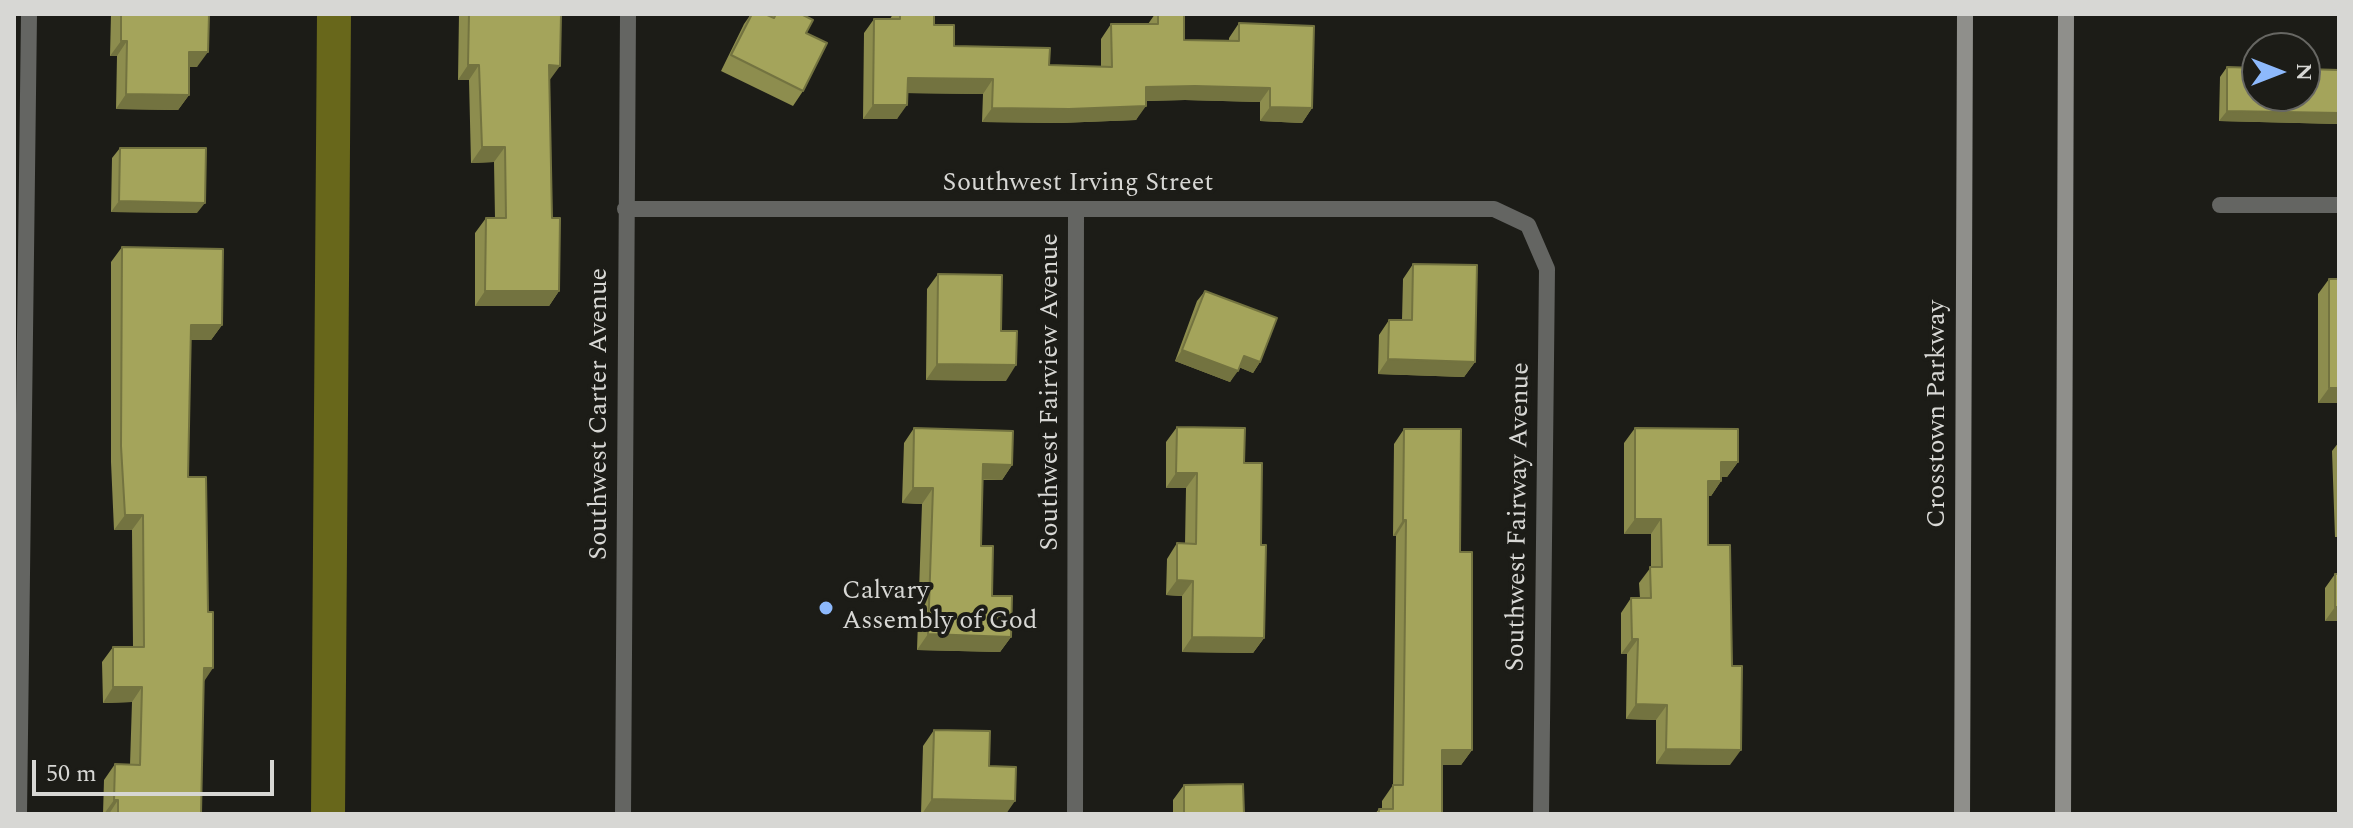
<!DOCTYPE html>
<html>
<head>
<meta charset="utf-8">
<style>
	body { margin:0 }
	#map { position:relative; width:2353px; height:828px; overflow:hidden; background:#1c1c17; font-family:Spectral,serif }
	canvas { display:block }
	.frame { position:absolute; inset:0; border:16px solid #d7d7d4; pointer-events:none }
	.north { position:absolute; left:2241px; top:32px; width:80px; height:80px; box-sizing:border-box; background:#1c1c17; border:2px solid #676763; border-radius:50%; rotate:90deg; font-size:22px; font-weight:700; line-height:32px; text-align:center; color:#d7d7d4 }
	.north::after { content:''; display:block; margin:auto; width:28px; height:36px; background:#8db9fc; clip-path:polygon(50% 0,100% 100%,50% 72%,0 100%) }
	.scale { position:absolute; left:32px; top:760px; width:242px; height:36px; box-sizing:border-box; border:4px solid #d7d7d4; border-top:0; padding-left:10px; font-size:24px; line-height:28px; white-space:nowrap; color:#d7d7d4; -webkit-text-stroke:6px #1c1c17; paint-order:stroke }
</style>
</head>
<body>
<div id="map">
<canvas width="2353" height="828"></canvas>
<div class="frame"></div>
<div class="north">N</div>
<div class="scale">50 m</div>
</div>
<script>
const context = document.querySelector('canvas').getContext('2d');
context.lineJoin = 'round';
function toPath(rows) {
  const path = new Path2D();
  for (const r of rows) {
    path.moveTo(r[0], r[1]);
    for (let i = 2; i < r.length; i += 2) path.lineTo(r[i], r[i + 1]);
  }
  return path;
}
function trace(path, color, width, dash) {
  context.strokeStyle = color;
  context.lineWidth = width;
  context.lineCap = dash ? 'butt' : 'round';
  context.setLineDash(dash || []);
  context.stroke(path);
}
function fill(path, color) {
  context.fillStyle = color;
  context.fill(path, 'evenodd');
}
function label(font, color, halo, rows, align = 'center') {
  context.font = font + ' Spectral,serif';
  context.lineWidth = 8;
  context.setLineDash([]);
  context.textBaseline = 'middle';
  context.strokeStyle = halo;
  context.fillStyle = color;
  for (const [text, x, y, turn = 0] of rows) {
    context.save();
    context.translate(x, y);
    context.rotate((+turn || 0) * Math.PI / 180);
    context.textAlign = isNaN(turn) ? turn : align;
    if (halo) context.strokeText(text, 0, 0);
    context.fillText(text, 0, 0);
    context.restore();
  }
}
const canal = toPath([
	[328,814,334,14]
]);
const minor = toPath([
	[2220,205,2339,205],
	[625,209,1494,209,1528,225,1547,269,1541,814],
	[19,814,29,14],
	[623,814,628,14],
	[1075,814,1076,209]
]);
const secondary = toPath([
	[1962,814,1965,14],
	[2063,814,2066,14]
]);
const wall = toPath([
	[111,14,209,14,197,67,189,67,189,95,178,110,116,109,117,56,110,56],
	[459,14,561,14,549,81,552,218,559,291,549,306,475,306,475,233,486,218,495,218,494,162,471,163,469,80,458,80],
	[751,14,765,14,771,17,773,14,801,14,806,33,803,91,793,106,721,71,744,24],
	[893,14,934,14,934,25,954,46,1049,65,1101,67,1101,39,1111,24,1148,24,1155,14,1184,14,1184,40,1229,41,1229,38,1239,23,1312,108,1302,123,1260,121,1260,102,1185,100,1146,101,1136,120,1059,123,982,122,983,94,908,93,897,119,863,119,864,33,874,19,890,19],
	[2227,67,2339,70,2339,124,2219,121,2220,77],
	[120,148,197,213,111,212,112,158],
	[122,247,222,325,211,340,191,340,188,477,204,682,201,814,103,814,104,780,115,764,130,765,132,702,103,703,102,662,113,647,133,647,132,530,114,530,111,462,111,262],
	[1413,264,1475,362,1464,377,1378,374,1379,335,1389,320,1402,320,1403,279],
	[938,274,1001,331,1006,381,926,380,927,289],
	[2329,279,2339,403,2318,403,2318,294],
	[1205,291,1260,362,1253,373,1239,367,1230,382,1175,361,1197,301],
	[1177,427,1244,463,1261,545,1264,638,1253,653,1182,652,1182,596,1166,595,1167,559,1177,543,1185,544,1186,488,1166,488,1166,442],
	[914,428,1012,465,1002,480,983,480,981,546,992,596,1011,637,1000,652,917,650,922,504,902,503,904,443],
	[1635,428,1738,462,1727,477,1721,477,1721,481,1711,496,1708,496,1708,545,1730,765,1656,764,1656,720,1626,719,1627,654,1621,654,1621,613,1631,598,1640,598,1639,583,1651,567,1651,534,1624,534,1624,443],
	[1404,429,1460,552,1472,750,1461,765,1442,765,1442,814,1375,814,1379,809,1382,809,1382,801,1393,785,1396,536,1393,536,1394,444],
	[2339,442,2339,537,2335,537,2332,451],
	[2335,574,2339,621,2325,621,2325,588],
	[934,730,989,766,1006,814,921,814,923,746],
	[1184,785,1244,814,1173,814,1173,800]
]);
const shadedWall = toPath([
	[121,41,127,41,117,56,110,56],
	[189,52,208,52,197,67,179,67],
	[468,65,479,65,469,80,458,80],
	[549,65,560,66,549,81],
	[908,78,993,79,983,94,898,93],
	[1195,86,1270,88,1260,102,1185,100,1136,101,1146,87],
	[126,94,189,95,178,110,116,109],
	[873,105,907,105,897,119,863,119],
	[1146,106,1136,120,1059,123,982,122,992,108],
	[1270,107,1312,108,1302,123,1260,121],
	[2227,111,2339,113,2339,124,2219,121],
	[482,147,505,147,494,162,471,163],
	[119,201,205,203,197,213,111,212],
	[485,291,559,291,549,306,475,306],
	[191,325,222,325,211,340,180,340],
	[1182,350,1238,371,1230,382,1175,361],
	[1244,356,1260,362,1253,373,1236,366],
	[1388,359,1475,362,1464,377,1378,374],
	[937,364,1016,365,1006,381,926,380],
	[2329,388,2339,388,2339,403,2318,403],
	[1721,462,1738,462,1727,477,1711,477],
	[983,464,1012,465,1002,480,972,479],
	[1176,473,1197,473,1186,488,1166,488],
	[1708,481,1721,481,1711,496,1698,496],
	[913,488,933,488,922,504,902,503],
	[125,515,143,515,132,530,114,530],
	[1635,519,1661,519,1651,534,1624,534],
	[1403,520,1406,520,1396,536,1393,536],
	[1177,580,1193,581,1182,596,1166,595],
	[2335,607,2339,607,2339,621,2325,621],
	[928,634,1011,637,1000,652,917,650],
	[1192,637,1264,638,1253,653,1182,652],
	[1632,639,1638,639,1627,654,1621,654],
	[204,668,213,668,203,683],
	[113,687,142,687,132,702,103,703],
	[1636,704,1667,705,1656,720,1626,719],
	[1666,749,1741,750,1730,765,1656,764],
	[1442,750,1472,750,1461,765,1432,765],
	[932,799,1015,801,1006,814,922,814],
	[114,800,118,800,109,814,104,814]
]);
const building = toPath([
	[121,14,209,14,208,52,189,52,189,95,126,94,127,41,121,41,121,14],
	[469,14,561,14,560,66,549,65,552,218,560,218,559,291,485,291,486,218,506,218,505,147,482,147,479,65,468,65,469,14],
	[752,14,765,14,774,18,776,14,801,14,813,20,806,33,827,43,803,91,731,55,752,14],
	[900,14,934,14,934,25,954,25,954,46,1050,48,1049,65,1112,67,1111,24,1158,24,1158,14,1184,14,1184,40,1239,41,1239,23,1314,26,1312,108,1270,107,1270,88,1195,86,1146,87,1146,106,1069,109,992,108,993,79,908,78,907,105,873,105,874,19,900,19,900,14],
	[2227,67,2257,68,2257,96,2305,96,2305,69,2339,70,2339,113,2227,111,2227,67],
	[120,148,206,148,205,203,119,201,120,148],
	[122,247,223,249,222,325,191,325,188,477,206,477,208,612,213,612,213,668,204,668,201,814,118,814,118,800,114,800,115,764,140,765,142,687,113,687,113,647,144,647,143,515,125,515,121,446,122,247],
	[1413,264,1477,265,1475,362,1388,359,1389,320,1412,320,1413,264],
	[938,274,1002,275,1001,331,1017,331,1016,365,937,364,938,274],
	[2329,279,2339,279,2339,388,2329,388,2329,279],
	[1205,291,1277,318,1260,362,1244,356,1238,371,1182,350,1205,291],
	[1177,427,1245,428,1244,463,1262,463,1261,545,1266,545,1264,638,1192,637,1193,581,1177,580,1177,543,1196,544,1197,473,1176,473,1177,427],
	[914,428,1013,431,1012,465,983,464,981,546,993,546,992,596,1012,596,1011,637,928,634,933,488,913,488,914,428],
	[1635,428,1738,429,1738,462,1721,462,1721,481,1708,481,1708,545,1730,545,1732,666,1742,666,1741,750,1666,749,1667,705,1636,704,1638,639,1632,639,1631,598,1651,598,1650,567,1662,567,1661,519,1635,519,1635,428],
	[1404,429,1461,429,1460,552,1472,552,1472,750,1442,750,1442,814,1379,814,1379,809,1393,809,1393,785,1403,785,1406,520,1403,520,1404,429],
	[2335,574,2339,574,2339,607,2335,607,2335,574],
	[934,730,990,731,989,766,1016,767,1015,801,932,799,934,730],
	[1243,784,1244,814,1184,814,1184,785,1243,784]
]);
const markers = [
	[826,608,8,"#8db9fc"]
];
const streetNames = [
	["Southwest Irving Street",1078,185],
	["Southwest Fairview Avenue",1052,392,-90],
	["Southwest Carter Avenue",601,414,-90],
	["Crosstown Parkway",1939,414,-90],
	["Southwest Fairway Avenue",1520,517,-89]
];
const poiNames = [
	["Calvary",842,593],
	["Assembly of God",842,623]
];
trace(canal, '#68671b', 34);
trace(minor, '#646562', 16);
trace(secondary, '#8f8f8b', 16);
fill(wall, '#8d8d4e');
fill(shadedWall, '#737340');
fill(building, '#a4a45b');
trace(building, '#737340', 2);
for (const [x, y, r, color] of markers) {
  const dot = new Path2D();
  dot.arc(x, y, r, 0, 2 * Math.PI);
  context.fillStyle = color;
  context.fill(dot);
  trace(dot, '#1c1c17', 3);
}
label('26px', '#d7d7d4', '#1c1c17', streetNames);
label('26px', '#d7d7d4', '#1c1c17', poiNames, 'left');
</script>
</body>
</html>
